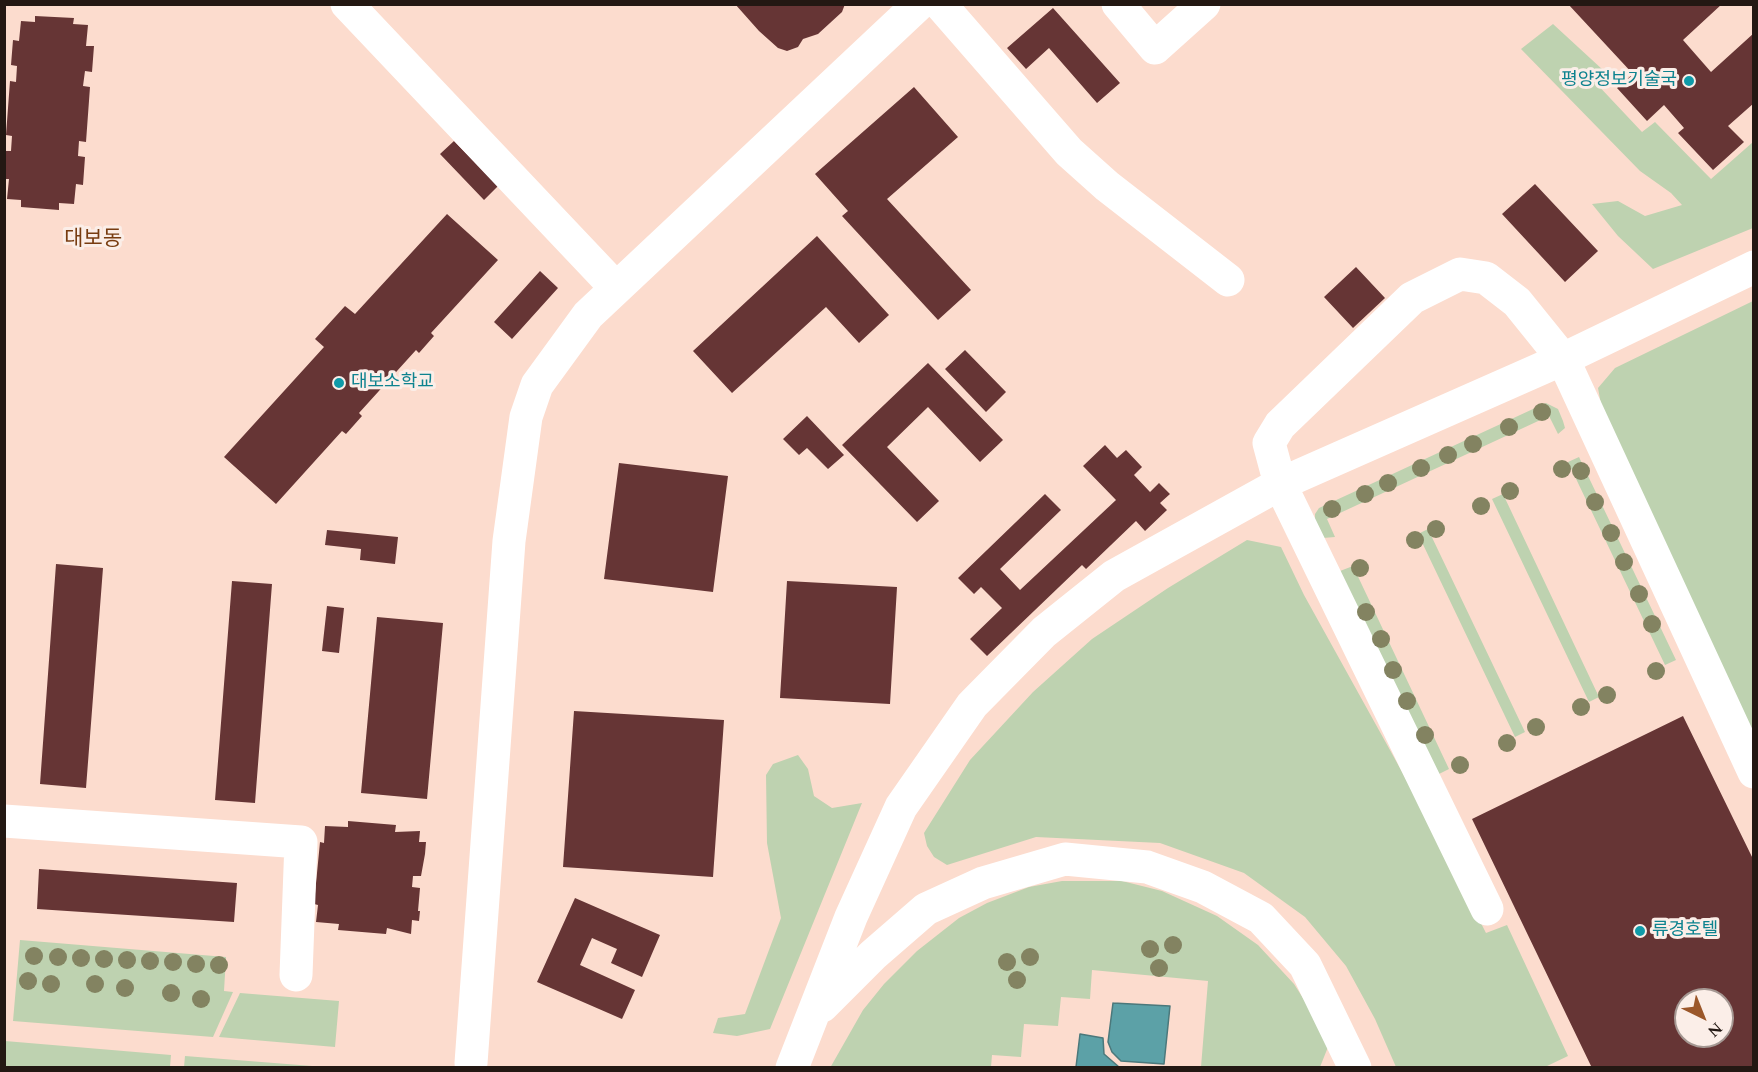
<!DOCTYPE html>
<html>
<head>
<meta charset="utf-8">
<style>
	body { margin:0 }
	#map { position:relative; width:1758px; height:1072px; overflow:hidden; background:#fcdcce; font-family:Spectral,serif }
	canvas { display:block }
	.frame { position:absolute; inset:0; border:6px solid #231813; pointer-events:none }
	.north { position:absolute; left:1674px; top:988px; width:60px; height:60px; box-sizing:border-box; background:#fbeee8; border:2px solid #a59893; border-radius:50%; rotate:137deg; font-size:16px; font-weight:700; line-height:24px; text-align:center; color:#231813 }
	.north::after { content:''; display:block; margin:auto; width:21px; height:27px; background:#9b572a; clip-path:polygon(50% 0,100% 100%,50% 72%,0 100%) }
</style>
</head>
<body>
<div id="map">
<canvas width="1758" height="1072"></canvas>
<div class="frame"></div>
<div class="north">N</div>
</div>
<script>
const context = document.querySelector('canvas').getContext('2d');
context.lineJoin = 'round';
function fill(path, color) {
  context.fillStyle = color;
  context.fill(path, 'evenodd');
}
function toPath(rows) {
  const path = new Path2D();
  for (const r of rows) {
    path.moveTo(r[0], r[1]);
    for (let i = 2; i < r.length; i += 2) path.lineTo(r[i], r[i + 1]);
  }
  return path;
}
function trace(path, color, width, dash) {
  context.strokeStyle = color;
  context.lineWidth = width;
  context.lineCap = dash ? 'butt' : 'round';
  context.setLineDash(dash || []);
  context.stroke(path);
}
function label(font, color, halo, rows, align = 'center') {
  context.font = font + ' Spectral,"Noto Sans KR",serif';
  context.lineWidth = 6;
  context.setLineDash([]);
  context.textBaseline = 'middle';
  context.strokeStyle = halo;
  context.fillStyle = color;
  for (const [text, x, y, turn = 0] of rows) {
    context.save();
    context.translate(x, y);
    context.rotate((+turn || 0) * Math.PI / 180);
    context.textAlign = isNaN(turn) ? turn : align;
    if (halo) context.strokeText(text, 0, 0);
    context.fillText(text, 0, 0);
    context.restore();
  }
}
const green = toPath([
	[1553,24,1603,70,1594,81,1642,132,1655,122,1711,179,1753,142,1753,228,1653,269,1618,236,1592,204,1618,201,1645,216,1682,205,1671,193,1640,171,1521,49],
	[1753,301,1753,738,1604,421,1598,388,1615,368],
	[1546,403,1558,409,1563,421,1565,428,1558,434,1549,416,1327,519,1335,537,1323,538,1315,520,1315,514,1319,508],
	[1579,457,1676,660,1665,665,1568,462],
	[1503,494,1599,697,1589,702,1492,499],
	[1428,529,1525,732,1515,737,1418,534],
	[1247,540,1281,547,1304,595,1421,806,1486,933,1507,925,1568,1056,1545,1067,1396,1067,1375,1019,1346,966,1305,917,1244,873,1160,843,1036,837,947,865,934,857,927,846,924,833,970,760,1033,692,1092,639,1168,588],
	[1353,566,1449,769,1437,775,1340,571],
	[798,755,808,769,814,796,832,808,862,803,770,1029,737,1036,713,1033,718,1018,745,1014,781,918,767,843,766,775,773,764],
	[1062,881,1122,881,1162,891,1217,916,1258,945,1294,984,1326,1034,1328,1047,1320,1067,1201,1067,1208,981,1092,970,1090,999,1061,997,1058,1026,1024,1024,1021,1057,992,1055,991,1067,830,1068,863,1010,884,984,917,951,959,918,987,903,1029,887],
	[20,940,226,957,224,991,233,992,213,1037,13,1021],
	[240,993,339,1001,335,1047,219,1037],
	[5,1041,171,1055,170,1067,5,1067],
	[185,1056,325,1067,184,1067]
]);
const water = toPath([
	[1113,1003,1170,1006,1164,1064,1121,1061,1112,1052,1108,1042,1113,1003],
	[1080,1034,1103,1038,1104,1054,1119,1067,1076,1067,1080,1034]
]);
const building = toPath([
	[735,4,845,4,842,12,818,34,803,39,798,47,787,51,778,48,759,31],
	[1568,4,1722,4,1683,40,1711,72,1754,33,1754,103,1728,126,1744,142,1713,170,1678,133,1684,128,1664,105,1647,121,1617,88,1633,74],
	[1053,8,1120,83,1097,103,1049,48,1026,69,1007,48],
	[35,16,74,18,73,24,88,25,86,46,94,46,92,72,85,71,83,86,90,87,86,142,79,141,78,156,85,157,83,185,76,184,74,204,59,203,59,210,21,207,21,200,7,199,9,179,4,179,5,151,11,151,12,136,6,135,10,81,16,82,17,66,11,65,13,40,19,41,21,21,35,22],
	[914,87,958,137,887,199,971,290,938,320,842,216,848,211,815,174],
	[454,141,498,186,484,200,440,154],
	[1535,184,1598,251,1565,282,1502,214],
	[447,214,498,260,431,333,434,336,419,353,416,350,359,413,362,416,346,434,342,431,276,504,224,457,324,347,315,339,345,306,355,314],
	[817,236,889,315,859,343,826,307,732,393,693,351],
	[1356,267,1385,298,1353,328,1324,297],
	[540,271,558,288,512,339,494,322],
	[965,350,1006,392,986,412,945,369],
	[928,363,1003,440,980,462,928,407,887,447,939,501,917,522,842,445],
	[807,416,844,455,828,469,807,448,799,455,783,439],
	[1105,445,1117,458,1126,450,1142,467,1134,475,1150,492,1159,483,1170,494,1160,503,1167,510,1145,531,1136,521,1086,569,1082,565,987,656,970,639,1002,608,981,587,974,594,958,578,1045,494,1061,510,1000,569,1020,590,1116,500,1083,466],
	[619,463,728,476,713,592,604,579],
	[327,530,398,537,395,564,360,560,361,549,325,545],
	[56,564,103,568,86,788,40,784],
	[232,581,272,584,255,803,215,800],
	[787,581,897,587,890,704,780,698],
	[327,606,344,608,339,653,322,651],
	[377,617,443,623,427,799,361,793],
	[574,711,724,720,713,877,563,867],
	[1683,716,1754,861,1754,1068,1592,1068,1472,819],
	[1686,1000,1722,1000,1722,1036,1686,1036],
	[348,821,396,825,395,832,420,831,419,842,426,842,425,854,421,876,413,876,412,887,420,888,418,911,420,911,419,921,412,920,411,934,387,928,386,934,338,930,339,924,316,922,318,905,314,904,320,842,324,843,325,826,348,827],
	[39,869,237,883,234,922,37,909],
	[575,898,660,935,642,977,611,963,617,949,592,938,580,965,635,990,622,1019,537,982]
]);
const minor = toPath([
	[347,4,616,288],
	[940,4,1069,152,1107,186,1228,280],
	[1118,4,1155,48,1204,4],
	[1754,267,1563,359,1754,772],
	[4,821,301,842,296,975],
	[822,1006,873,955,926,909,983,883,1065,859,1147,867,1203,887,1261,918,1305,965,1355,1068],
	[471,1063,509,541,526,417,537,385,588,315,919,4],
	[792,1068,851,917,901,807,972,705,1044,632,1114,576,1280,484,1563,359,1517,302,1486,278,1460,274,1412,298,1280,425,1269,443,1280,484,1487,909]
]);
const trees = [
	[1542,412],
	[1509,427],
	[1473,444],
	[1448,455],
	[1421,468],
	[1562,469],
	[1581,471],
	[1388,483],
	[1510,491],
	[1365,494],
	[1595,502],
	[1481,506],
	[1332,509],
	[1436,529],
	[1611,533],
	[1415,540],
	[1624,562],
	[1360,568],
	[1639,594],
	[1366,612],
	[1652,624],
	[1381,639],
	[1393,670],
	[1656,671],
	[1607,695],
	[1407,701],
	[1581,707],
	[1536,727],
	[1425,735],
	[1507,743],
	[1460,765],
	[1173,945],
	[1150,949],
	[34,956],
	[58,957],
	[1030,957],
	[81,958],
	[104,959],
	[127,960],
	[150,961],
	[173,962],
	[1007,962],
	[196,964],
	[219,965],
	[1159,968],
	[1017,980],
	[28,981],
	[51,984],
	[95,984],
	[125,988],
	[171,993],
	[201,999]
];
const markers = [
	[1689,81,6,"#0f9aa8"],
	[339,383,6,"#0f9aa8"],
	[1640,931,6,"#0f9aa8"]
];
const cultureNames = [
	["평양정보기술국",1677,81,"right"],
	["대보소학교",351,383],
	["류경호텔",1652,931]
];
const quarterNames = [
	["대보동",93,241]
];
fill(green, '#bed2b0');
fill(water, '#5ca1a7');
trace(water, '#4b787b', 1.5);
fill(building, '#663535');
trace(minor, '#fff', 33);
context.fillStyle = '#838361';
for (const [x, y] of trees) {
  context.beginPath();
  context.arc(x, y, 9, 0, 2 * Math.PI);
  context.fill();
}
for (const [x, y, r, color] of markers) {
  const dot = new Path2D();
  dot.arc(x, y, r, 0, 2 * Math.PI);
  context.fillStyle = color;
  context.fill(dot);
  trace(dot, '#fbeee8', 2);
}
label('18px', '#0d838f', '#fbeee8', cultureNames, 'left');
label('21px', '#783c10', '#fbeee8', quarterNames);
</script>
</body>
</html>
